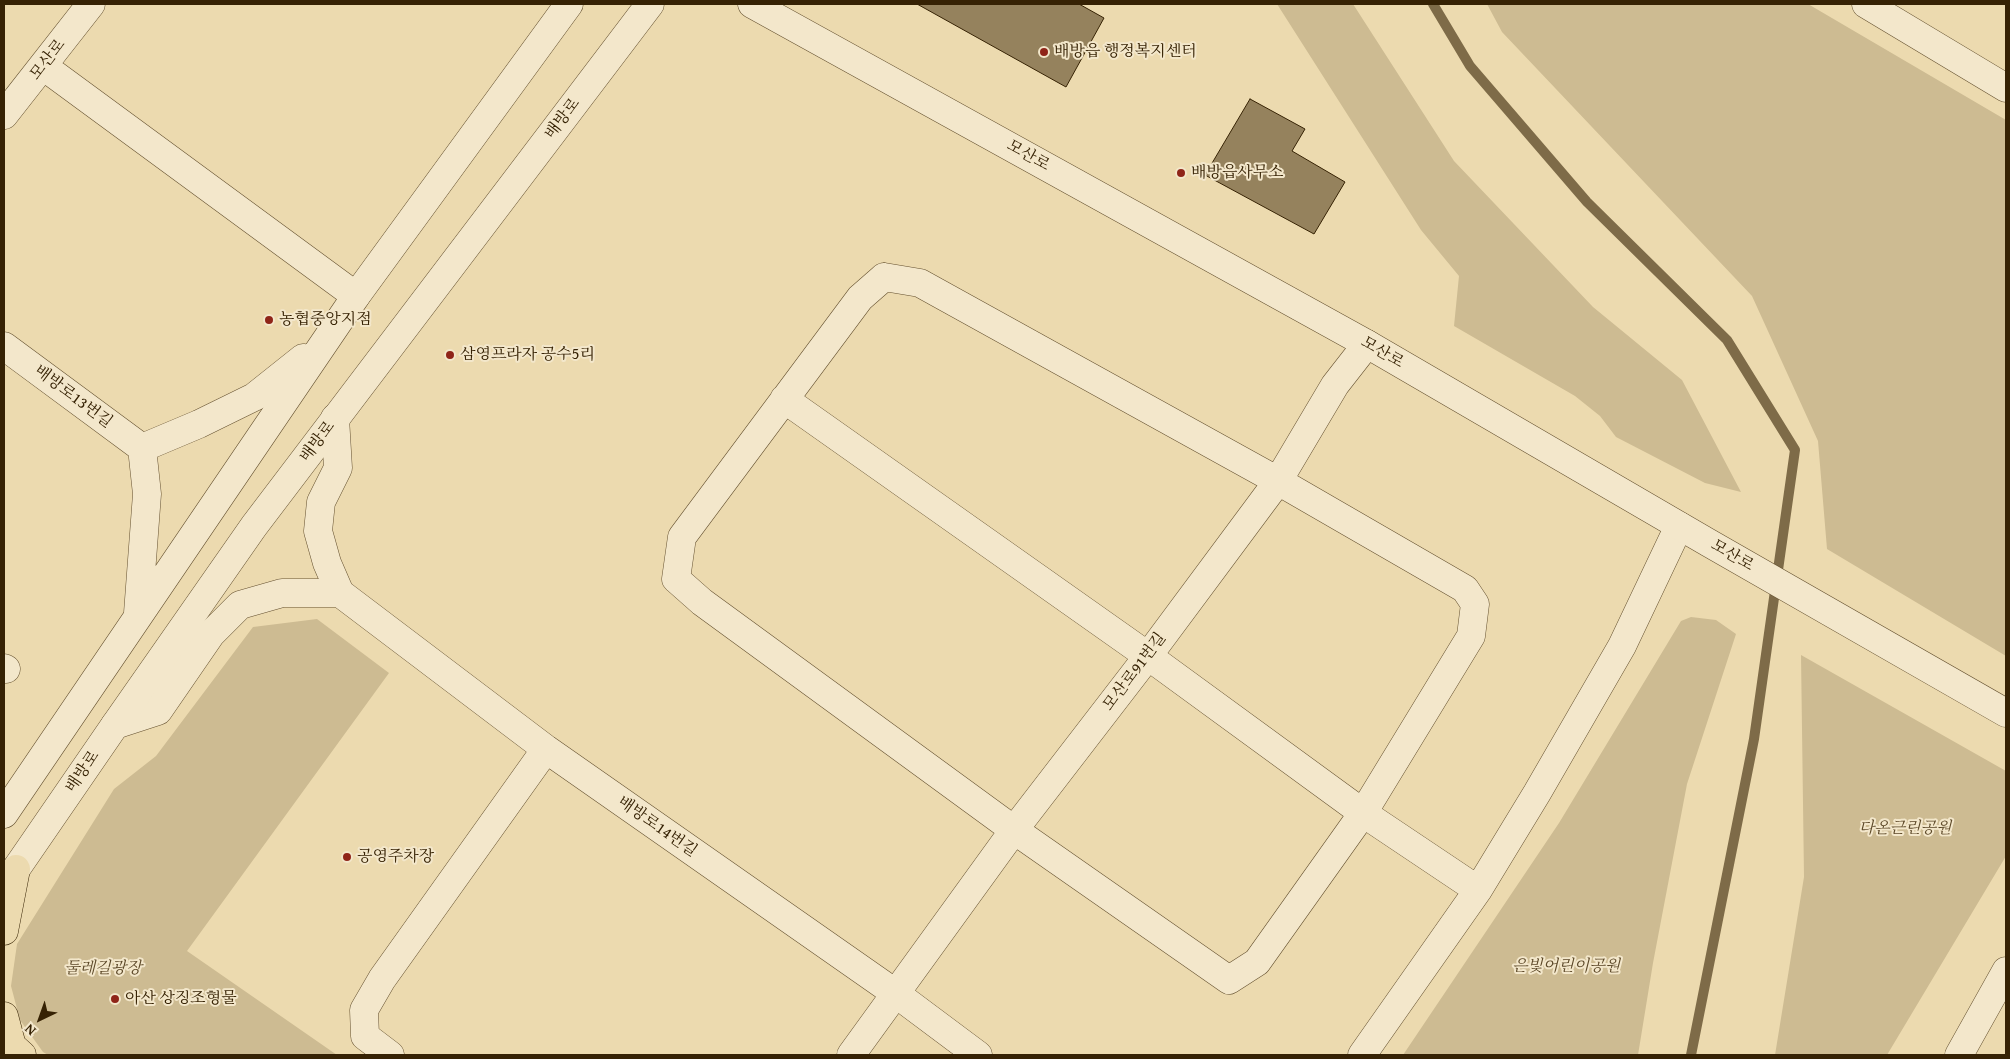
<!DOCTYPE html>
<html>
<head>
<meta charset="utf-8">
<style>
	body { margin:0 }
	#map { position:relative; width:2010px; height:1059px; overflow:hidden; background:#ecdaaf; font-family:"Gentium Book Plus",serif }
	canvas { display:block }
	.frame { position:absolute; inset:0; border:5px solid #362204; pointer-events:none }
	.north { position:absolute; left:15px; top:994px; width:50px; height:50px; -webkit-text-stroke:4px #f3e7cb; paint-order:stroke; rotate:222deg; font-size:14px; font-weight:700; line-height:20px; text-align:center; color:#362204 }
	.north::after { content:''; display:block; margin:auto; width:18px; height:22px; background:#362204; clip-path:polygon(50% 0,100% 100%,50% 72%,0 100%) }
</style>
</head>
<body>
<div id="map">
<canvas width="2010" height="1059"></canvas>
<div class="frame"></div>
<div class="north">N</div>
</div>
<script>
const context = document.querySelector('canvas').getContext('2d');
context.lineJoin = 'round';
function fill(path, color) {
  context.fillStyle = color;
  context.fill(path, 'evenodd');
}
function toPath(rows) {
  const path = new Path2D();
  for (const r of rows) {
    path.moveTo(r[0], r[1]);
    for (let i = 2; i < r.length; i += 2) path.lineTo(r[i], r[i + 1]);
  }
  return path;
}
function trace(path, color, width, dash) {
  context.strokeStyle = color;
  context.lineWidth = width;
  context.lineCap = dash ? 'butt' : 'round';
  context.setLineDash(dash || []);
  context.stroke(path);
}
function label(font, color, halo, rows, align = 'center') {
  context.font = font + ' "Gentium Book Plus","Noto Serif KR",serif';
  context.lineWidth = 4;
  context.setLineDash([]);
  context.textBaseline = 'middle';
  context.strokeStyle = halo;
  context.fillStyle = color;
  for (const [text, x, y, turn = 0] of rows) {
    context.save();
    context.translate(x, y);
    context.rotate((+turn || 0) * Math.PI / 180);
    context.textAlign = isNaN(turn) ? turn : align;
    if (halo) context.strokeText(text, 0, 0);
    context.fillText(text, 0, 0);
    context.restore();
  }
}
const green = toPath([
	[1277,4,1353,4,1454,161,1593,307,1682,380,1741,492,1705,483,1616,437,1600,416,1575,396,1454,326,1459,276,1421,230],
	[1487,4,1808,4,2006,120,2006,656,1827,549,1818,441,1752,296,1502,32],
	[1691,617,1716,620,1736,634,1687,784,1653,963,1638,1055,1403,1055,1559,823,1681,621],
	[317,619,389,673,187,951,337,1055,48,1055,43,1052,20,1020,11,986,17,944,114,789,156,756,253,627],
	[1801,655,2006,771,2006,856,1887,1055,1775,1055,1804,877]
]);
const stream = toPath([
	[1433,4,1470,66,1587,202,1727,340,1795,450,1754,739,1691,1055]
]);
const building = toPath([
	[917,4,1079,4,1104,18,1066,87,917,4],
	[1250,99,1305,129,1292,151,1345,182,1314,234,1205,175,1250,99]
]);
const pedestrian = toPath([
	[4,668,6,669]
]);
const minor = toPath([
	[43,66,356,296],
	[4,115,91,4],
	[884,277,920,283,1278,481,1465,589,1475,604,1471,636,1363,813,1257,962,1229,980,1014,830,702,602,676,579,682,537,860,298,884,277],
	[784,399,1148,656,1363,813,1478,890],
	[335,418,338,468,321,502,318,531,327,563,340,593,546,749,895,993,978,1055],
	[115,725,158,711,211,634,240,605,282,593,340,593],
	[390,1055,365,1036,364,1010,382,979,546,749],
	[851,1055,1014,830,1148,656,1278,481,1335,385,1367,344],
	[1362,1055,1478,890,1537,793,1622,646,1679,526],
	[1959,1055,2006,971]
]);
const tertiary = toPath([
	[752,4,1367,344,1709,543,2006,713],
	[1866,4,2006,88],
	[4,346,142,448],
	[142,448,199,424,254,397,303,358],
	[138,613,147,494,142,448],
	[4,814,356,296,569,4],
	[5,890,16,869,115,725,254,526,650,4]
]);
const trunk = toPath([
	[4,931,16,869],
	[4,1016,12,1046,22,1055]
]);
const markers = [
	[1044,52,5,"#8f2418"],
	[1181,173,5,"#8f2418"],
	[269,320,5,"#8f2418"],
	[450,355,5,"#8f2418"],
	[347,857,5,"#8f2418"],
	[115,999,5,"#8f2418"]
];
const poiNames = [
	["배방읍 행정복지센터",1054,52],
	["배방읍사무소",1191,173],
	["농협중앙지점",279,320],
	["삼영프라자 공수5리",460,355],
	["공영주차장",357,857],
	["아산 상징조형물",125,999]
];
const streetNames = [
	["모산로",48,60,-52],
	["배방로",563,119,-53],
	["모산로",1028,156,29],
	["모산로",1382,353,30],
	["배방로13번길",73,397,37],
	["배방로",318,442,-53],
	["모산로",1732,556,30],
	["모산로91번길",1135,672,-53],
	["배방로",83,772,-56],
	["배방로14번길",657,827,35]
];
const parkNames = [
	["다온근린공원",1905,829],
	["은빛어린이공원",1566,967],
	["둘레길광장",103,969]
];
fill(green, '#cdbb92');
trace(stream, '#7e6b48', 10);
fill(building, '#95825d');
trace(building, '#362204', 1);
trace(pedestrian, '#64502f', 29);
trace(minor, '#64502f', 29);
trace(tertiary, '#64502f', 29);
trace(trunk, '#362204', 29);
trace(pedestrian, '#f3e7cb', 28);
trace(minor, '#f3e7cb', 28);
trace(tertiary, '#f3e7cb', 28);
trace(trunk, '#ecdaaf', 28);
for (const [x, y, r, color] of markers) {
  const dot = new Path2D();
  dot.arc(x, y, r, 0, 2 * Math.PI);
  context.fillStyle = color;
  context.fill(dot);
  trace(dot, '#f3e7cb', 2);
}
label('16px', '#362204', '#f3e7cb', poiNames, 'left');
label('16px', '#362204', '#f3e7cb', streetNames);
label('italic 16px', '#5c4828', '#f3e7cb', parkNames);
</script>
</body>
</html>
